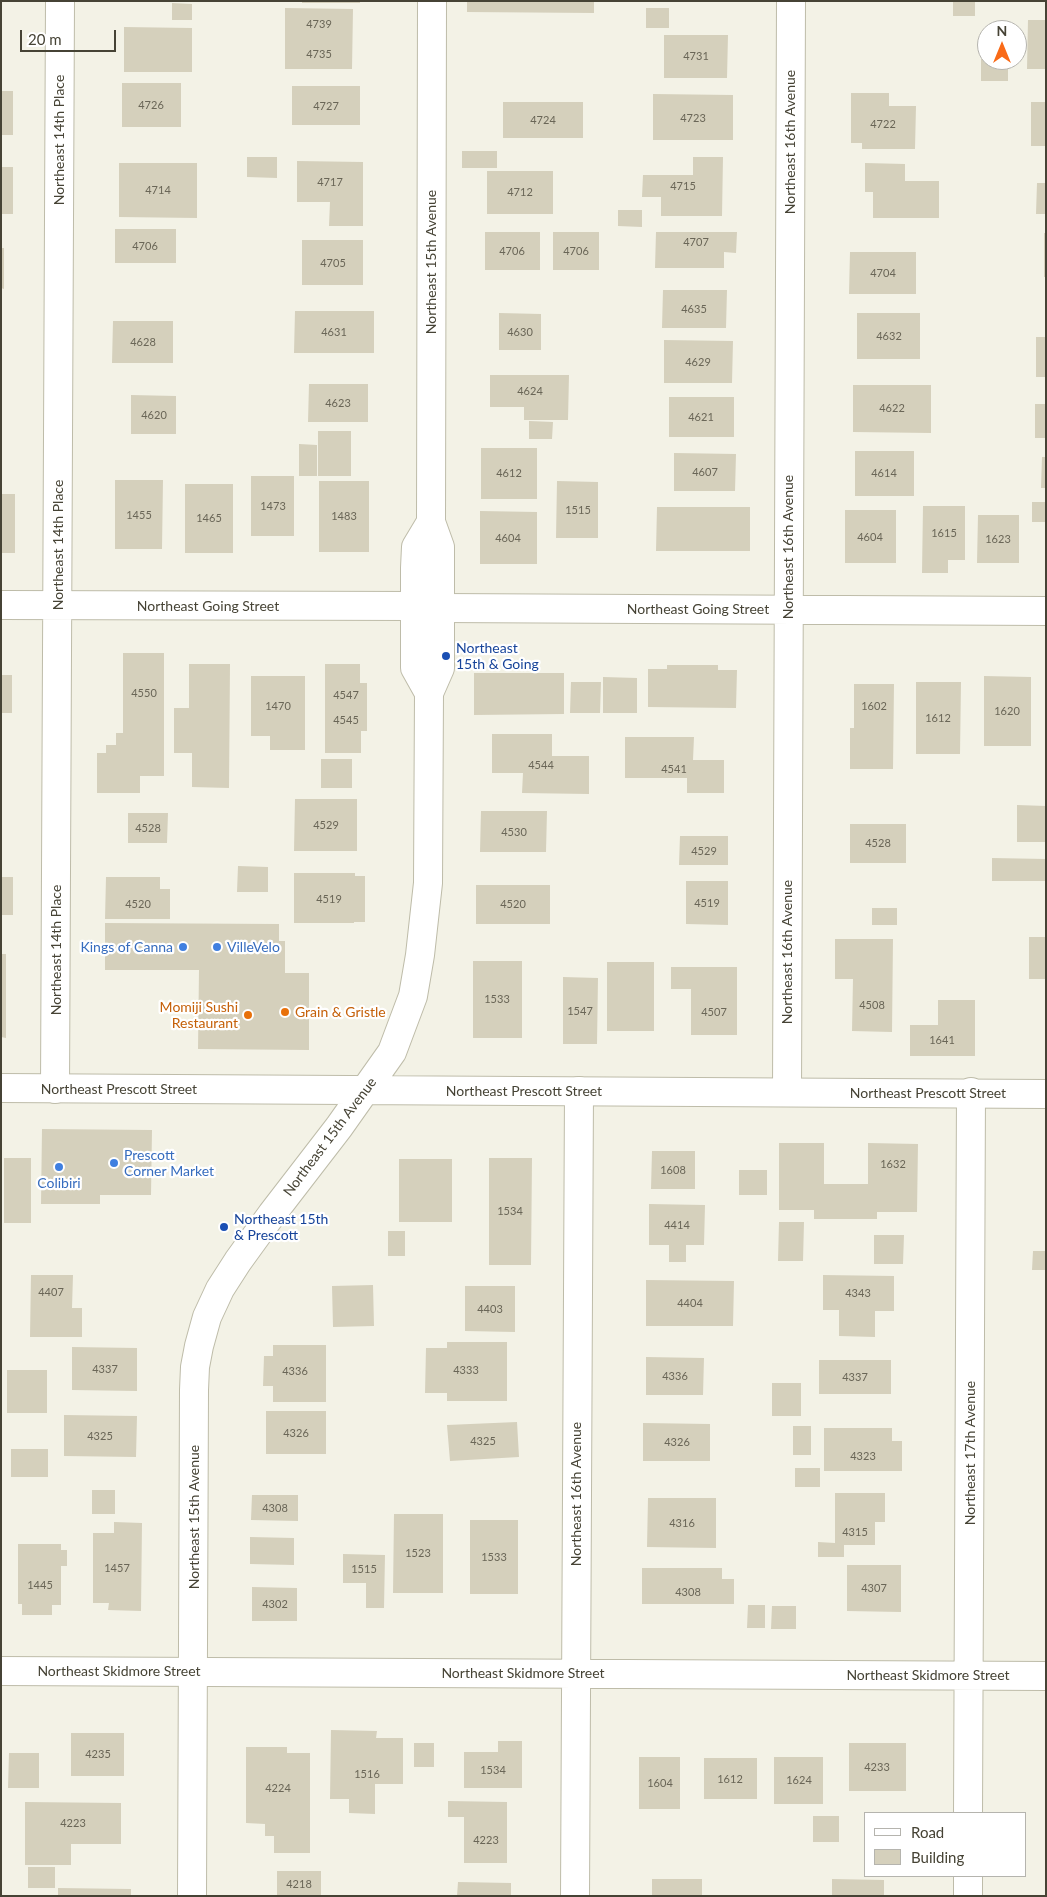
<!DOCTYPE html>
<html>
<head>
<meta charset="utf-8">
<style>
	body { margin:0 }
	#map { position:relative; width:1047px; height:1897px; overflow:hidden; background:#f3f2e6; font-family:Lato,sans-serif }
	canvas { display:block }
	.frame { position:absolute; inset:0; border:2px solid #464335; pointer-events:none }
	.legend { position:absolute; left:864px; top:1812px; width:162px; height:65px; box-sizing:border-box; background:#fff; border:1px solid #b5b4ae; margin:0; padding:6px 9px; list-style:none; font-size:15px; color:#464335 }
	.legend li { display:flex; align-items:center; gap:10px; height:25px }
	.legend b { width:25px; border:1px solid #b5b4ae }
	.north { position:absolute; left:977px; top:20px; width:50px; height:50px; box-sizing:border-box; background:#fff; border:1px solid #b5b4ae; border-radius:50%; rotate:0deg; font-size:14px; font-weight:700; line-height:20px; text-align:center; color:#464335 }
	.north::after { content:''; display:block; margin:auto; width:18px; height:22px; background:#f96a17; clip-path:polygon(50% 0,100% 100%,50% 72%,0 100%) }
	.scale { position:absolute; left:20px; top:30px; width:96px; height:22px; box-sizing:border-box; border:2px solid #464335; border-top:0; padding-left:6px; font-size:15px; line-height:18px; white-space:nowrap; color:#464335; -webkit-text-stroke:4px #fff; paint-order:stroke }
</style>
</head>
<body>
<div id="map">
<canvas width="1047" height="1897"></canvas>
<div class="frame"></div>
<ul class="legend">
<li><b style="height:6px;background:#fff"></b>Road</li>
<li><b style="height:14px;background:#d5d0bc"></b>Building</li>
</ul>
<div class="north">N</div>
<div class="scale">20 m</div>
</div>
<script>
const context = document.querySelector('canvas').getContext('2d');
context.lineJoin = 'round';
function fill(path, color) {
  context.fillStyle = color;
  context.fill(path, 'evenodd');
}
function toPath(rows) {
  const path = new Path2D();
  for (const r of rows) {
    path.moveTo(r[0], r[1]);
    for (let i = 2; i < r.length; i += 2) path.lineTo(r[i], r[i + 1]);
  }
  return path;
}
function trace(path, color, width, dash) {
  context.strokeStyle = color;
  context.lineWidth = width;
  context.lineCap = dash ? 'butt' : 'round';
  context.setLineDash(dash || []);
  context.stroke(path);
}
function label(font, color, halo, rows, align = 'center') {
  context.font = font + ' Lato,sans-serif';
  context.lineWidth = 4.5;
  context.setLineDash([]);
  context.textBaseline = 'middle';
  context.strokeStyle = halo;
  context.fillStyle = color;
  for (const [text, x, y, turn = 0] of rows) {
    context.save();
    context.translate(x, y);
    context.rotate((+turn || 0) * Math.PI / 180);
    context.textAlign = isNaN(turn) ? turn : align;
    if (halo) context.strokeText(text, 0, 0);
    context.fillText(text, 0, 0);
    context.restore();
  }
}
const building = toPath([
	[302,1,360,1,360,3,302,3],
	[467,1,594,1,594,13,467,12],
	[953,1,975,1,975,16,953,16],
	[172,3,192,4,192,20,172,20],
	[285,8,353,9,352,69,285,69],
	[646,8,669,8,669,28,646,28],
	[1028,20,1046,20,1046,69,1027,69],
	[124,27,192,28,192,72,124,72],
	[664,35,728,35,727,78,664,78],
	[981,59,1008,60,1008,81,981,81],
	[122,83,181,83,181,127,122,127],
	[292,86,360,86,360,125,292,125],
	[1,91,13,91,13,135,1,135],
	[851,93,889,93,889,106,916,106,915,149,862,149,862,143,851,143],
	[653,94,733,95,733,140,653,140],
	[503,102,583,102,583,138,503,138],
	[1031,102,1046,102,1046,146,1031,146],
	[462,151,497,151,497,168,462,168],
	[247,157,277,157,277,178,247,177],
	[693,157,723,157,722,216,661,216,661,197,642,197,643,175,693,175],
	[297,161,363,162,363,226,329,226,330,202,297,202],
	[119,163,197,163,197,218,119,217],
	[865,163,905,164,905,181,939,181,939,218,873,218,873,192,865,192],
	[1,167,13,167,13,214,1,214],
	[487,171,553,171,553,214,487,214],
	[1037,183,1046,183,1046,214,1036,214],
	[618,210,642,210,642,227,618,226],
	[115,229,176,229,176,263,115,263],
	[485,232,540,232,540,270,485,270],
	[553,232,599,232,599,270,553,270],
	[656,232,737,232,736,253,724,252,724,268,655,268],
	[1044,233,1046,233,1046,277,1044,277],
	[302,240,363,240,363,285,302,285],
	[1,248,4,248,4,289,1,288],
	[850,252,916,252,916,294,849,294],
	[663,290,727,290,726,328,662,328],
	[295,311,374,311,374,353,294,353],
	[499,313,541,314,541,350,499,350],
	[857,313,920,313,920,359,857,359],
	[113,321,173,321,173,363,112,363],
	[1036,337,1046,337,1046,377,1036,377],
	[664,340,733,341,732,383,664,383],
	[490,375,569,375,568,420,524,420,524,407,490,407],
	[309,384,368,384,368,422,308,422],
	[853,385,931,385,931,433,853,432],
	[131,395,176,396,176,434,131,434],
	[669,397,734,397,734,437,669,437],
	[1035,404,1046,404,1046,438,1035,438],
	[529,421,553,422,552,439,529,439],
	[318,431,351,431,351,476,318,476],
	[299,444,317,445,317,476,299,476],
	[481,448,537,448,537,499,481,499],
	[855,451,914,451,914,496,855,496],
	[674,453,736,454,735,491,674,491],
	[1042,457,1046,457,1046,488,1041,488],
	[251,476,294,476,294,536,251,536],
	[115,480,163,480,162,549,115,549],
	[319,481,369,481,369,552,319,552],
	[557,481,598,482,598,538,556,538],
	[185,484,233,484,233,553,185,553],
	[1,494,15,494,15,553,1,553],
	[1032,502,1046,502,1046,522,1032,522],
	[923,506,965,506,965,560,948,560,948,573,922,573],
	[657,507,750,507,750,551,656,551],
	[845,510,896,510,896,563,845,563],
	[480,511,537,512,537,564,480,564],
	[978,515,1019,515,1019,563,977,563],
	[123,653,164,653,164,776,140,776,140,793,97,793,97,753,106,753,106,745,116,745,116,733,123,733],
	[189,664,230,664,229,788,192,787,192,753,174,753,174,708,189,708],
	[325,664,360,664,360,683,367,683,367,731,361,731,361,753,325,753],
	[667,665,718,665,718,670,737,670,736,708,648,707,648,669,667,669],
	[474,673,564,673,564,714,474,715],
	[1,675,12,675,12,713,1,713],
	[251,676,305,676,305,750,270,750,270,736,251,736],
	[984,676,1031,677,1031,746,984,746],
	[603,677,637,678,637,713,603,713],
	[571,682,601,682,600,713,570,713],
	[916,682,961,682,960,754,916,754],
	[854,684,894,684,893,769,850,769,850,728,854,728],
	[492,734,552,734,552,756,589,756,589,794,522,793,523,773,492,773],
	[625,737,694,737,693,760,724,760,724,793,687,793,687,778,625,778],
	[321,759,352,759,352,788,321,788],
	[295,799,357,799,357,851,294,851],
	[1017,805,1046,806,1046,842,1017,842],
	[481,811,547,811,546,852,480,852],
	[128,813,168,813,167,843,128,843],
	[850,824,906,824,906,863,850,863],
	[680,836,728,836,728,865,679,865],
	[992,858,1046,859,1046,881,992,881],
	[238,866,268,867,268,892,237,892],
	[294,873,355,873,355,876,365,876,365,922,354,922,354,923,294,923],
	[1,877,13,877,13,915,1,915],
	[106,877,160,877,160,889,170,889,170,919,105,919],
	[686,881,728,881,728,925,686,924],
	[476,885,550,885,550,924,476,924],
	[872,908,897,908,897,925,872,925],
	[105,923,279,924,279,941,285,941,285,973,309,973,309,1050,198,1049,199,970,105,970],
	[1029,937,1046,937,1046,979,1029,979],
	[835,939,893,939,892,1032,852,1031,853,979,835,979],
	[1,954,6,954,6,1038,1,1037],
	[473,961,522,961,522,1038,473,1038],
	[607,962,654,962,654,1031,607,1031],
	[671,967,737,967,737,1035,691,1035,691,989,671,989],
	[563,977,598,978,597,1044,563,1044],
	[938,1000,975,1000,975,1056,910,1056,910,1025,938,1025],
	[42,1129,152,1130,151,1195,100,1195,100,1204,41,1204],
	[779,1143,824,1143,824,1184,868,1184,868,1143,918,1144,917,1212,877,1212,877,1219,814,1219,814,1210,779,1210],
	[652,1151,695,1151,695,1189,651,1189],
	[4,1158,31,1158,31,1223,4,1223],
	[489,1158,532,1158,531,1265,489,1265],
	[399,1159,452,1159,452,1222,399,1222],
	[739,1170,767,1170,767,1195,739,1195],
	[649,1204,705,1205,704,1245,686,1245,686,1262,669,1262,669,1245,649,1245],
	[779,1222,804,1222,803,1261,778,1261],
	[388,1231,405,1231,405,1256,388,1256],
	[874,1235,904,1235,903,1264,874,1264],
	[1033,1251,1046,1251,1046,1270,1032,1270],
	[31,1275,73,1275,72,1308,82,1308,82,1337,30,1337],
	[823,1275,894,1276,894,1311,875,1311,875,1337,839,1336,839,1310,823,1310],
	[646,1280,734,1281,733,1326,646,1326],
	[373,1285,374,1326,333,1327,332,1286],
	[465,1286,515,1286,515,1332,465,1331],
	[447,1342,507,1342,507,1401,447,1401,447,1393,425,1393,426,1348,447,1348],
	[273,1345,326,1345,326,1402,273,1402,273,1386,263,1386,264,1356,273,1356],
	[72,1347,137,1348,137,1391,72,1390],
	[646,1357,704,1358,703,1395,646,1395],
	[819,1360,891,1360,891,1394,819,1394],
	[7,1370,47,1370,47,1413,7,1413],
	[772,1383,801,1383,801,1416,772,1416],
	[266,1411,326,1411,326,1454,266,1454],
	[64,1415,137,1416,136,1457,64,1456],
	[517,1422,519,1457,450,1461,447,1425],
	[643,1423,710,1424,710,1461,643,1461],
	[793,1426,811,1426,811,1455,793,1455],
	[824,1428,892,1428,892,1441,902,1441,902,1471,824,1471],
	[11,1449,48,1449,48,1477,11,1477],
	[795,1468,820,1468,820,1487,795,1487],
	[92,1490,115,1490,115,1514,92,1514],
	[835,1493,885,1493,885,1522,875,1522,875,1545,844,1545,844,1557,818,1557,818,1542,835,1543],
	[252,1495,298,1495,298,1521,251,1520],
	[648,1498,716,1498,716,1548,647,1547],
	[394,1514,443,1514,443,1593,393,1593],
	[470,1520,518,1520,518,1594,470,1594],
	[114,1522,142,1523,141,1611,108,1610,109,1603,93,1603,93,1533,114,1533],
	[250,1537,294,1538,294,1565,250,1564],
	[18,1544,61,1544,61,1550,67,1550,67,1566,61,1566,61,1605,52,1605,52,1615,22,1615,22,1604,18,1604],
	[343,1554,385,1555,384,1608,366,1608,366,1583,343,1583],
	[847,1565,901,1565,901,1612,847,1611],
	[642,1568,722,1568,722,1579,734,1579,734,1604,642,1604],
	[252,1587,297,1588,297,1621,252,1621],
	[748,1605,765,1605,765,1628,747,1628],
	[772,1606,796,1606,796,1629,771,1629],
	[331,1730,377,1731,376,1738,403,1738,403,1784,375,1784,375,1814,349,1813,349,1799,330,1799],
	[71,1733,124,1733,124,1776,71,1776],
	[498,1741,522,1741,522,1788,464,1788,464,1752,498,1752],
	[414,1743,434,1743,434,1767,414,1767],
	[849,1743,906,1743,906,1791,849,1791],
	[246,1747,287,1747,287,1753,310,1753,310,1853,274,1853,274,1836,265,1836,265,1824,246,1823],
	[9,1753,39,1753,39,1788,8,1788],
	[639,1757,680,1757,680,1809,639,1809],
	[774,1757,823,1757,823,1804,774,1804],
	[704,1758,757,1758,757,1799,704,1799],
	[448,1801,507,1802,507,1863,464,1863,464,1817,448,1817],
	[25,1802,121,1803,121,1844,71,1844,71,1865,25,1865],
	[813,1816,839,1816,839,1842,813,1842],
	[28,1867,55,1867,55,1888,28,1888],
	[277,1871,321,1871,321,1896,277,1896],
	[652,1879,702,1879,702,1896,652,1896],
	[832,1879,884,1880,884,1896,832,1896],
	[458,1882,511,1883,511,1896,457,1896],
	[58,1888,131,1889,131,1896,58,1896]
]);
const minor = toPath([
	[1,605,415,606],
	[440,608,1046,611],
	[55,1089,60,1],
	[787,1092,791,1],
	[1,1671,1046,1676],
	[968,1813,971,1092],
	[575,1896,579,1091],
	[968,1896,968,1876]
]);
const tertiary = toPath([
	[429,693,415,668,415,568,416,547,431,522],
	[1,1088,1046,1094],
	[192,1896,194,1390,195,1367,199,1346,207,1317,220,1289,238,1261,272,1214,339,1127,392,1052,413,996,420,955,428,883,429,693,440,668,440,547,431,522,432,1]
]);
const markers = [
	[446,656,5,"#1a4fb4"],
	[183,947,5,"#3f7fe0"],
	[217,947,5,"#3f7fe0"],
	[285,1012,5,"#e8710a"],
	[248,1015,5,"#e8710a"],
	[114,1163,5,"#3f7fe0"],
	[59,1167,5,"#3f7fe0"],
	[224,1227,5,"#1a4fb4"]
];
const numberNames = [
	["4739",319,24],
	["4735",319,54],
	["4731",696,56],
	["4726",151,105],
	["4727",326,106],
	["4723",693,118],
	["4724",543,120],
	["4722",883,124],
	["4717",330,182],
	["4715",683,186],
	["4714",158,190],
	["4712",520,192],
	["4707",696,242],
	["4706",145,246],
	["4706",512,251],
	["4706",576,251],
	["4705",333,263],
	["4704",883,273],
	["4635",694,309],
	["4631",334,332],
	["4630",520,332],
	["4632",889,336],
	["4628",143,342],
	["4629",698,362],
	["4624",530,391],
	["4623",338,403],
	["4622",892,408],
	["4620",154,415],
	["4621",701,417],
	["4607",705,472],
	["4612",509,473],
	["4614",884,473],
	["1473",273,506],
	["1515",578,510],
	["1455",139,515],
	["1483",344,516],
	["1465",209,518],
	["1615",944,533],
	["4604",870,537],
	["4604",508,538],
	["1623",998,539],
	["4550",144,693],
	["4547",346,695],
	["1470",278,706],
	["1602",874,706],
	["1620",1007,711],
	["1612",938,718],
	["4545",346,720],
	["4544",541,765],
	["4541",674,769],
	["4529",326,825],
	["4528",148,828],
	["4530",514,832],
	["4528",878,843],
	["4529",704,851],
	["4519",329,899],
	["4519",707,903],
	["4520",138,904],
	["4520",513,904],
	["1533",497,999],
	["4508",872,1005],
	["1547",580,1011],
	["4507",714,1012],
	["1641",942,1040],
	["1632",893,1164],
	["1608",673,1170],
	["1534",510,1211],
	["4414",677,1225],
	["4407",51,1292],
	["4343",858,1293],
	["4404",690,1303],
	["4403",490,1309],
	["4337",105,1369],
	["4333",466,1370],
	["4336",295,1371],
	["4336",675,1376],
	["4337",855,1377],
	["4326",296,1433],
	["4325",100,1436],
	["4325",483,1441],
	["4326",677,1442],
	["4323",863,1456],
	["4308",275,1508],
	["4316",682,1523],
	["4315",855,1532],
	["1523",418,1553],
	["1533",494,1557],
	["1457",117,1568],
	["1515",364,1569],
	["1445",40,1585],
	["4307",874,1588],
	["4308",688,1592],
	["4302",275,1604],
	["4235",98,1754],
	["4233",877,1767],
	["1534",493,1770],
	["1516",367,1774],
	["1612",730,1779],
	["1624",799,1780],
	["1604",660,1783],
	["4224",278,1788],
	["4223",73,1823],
	["4223",486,1840],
	["4218",299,1884]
];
const streetNames = [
	["Northeast 14th Place",59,140,-90],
	["Northeast 16th Avenue",790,142,-90],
	["Northeast 15th Avenue",431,262,-90],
	["Northeast 14th Place",58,545,-90],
	["Northeast 16th Avenue",788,547,-90],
	["Northeast Going Street",208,606],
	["Northeast Going Street",698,609],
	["Northeast 14th Place",56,950,-90],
	["Northeast 16th Avenue",787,952,-90],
	["Northeast Prescott Street",119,1089],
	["Northeast Prescott Street",524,1091],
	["Northeast Prescott Street",928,1093],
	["Northeast 15th Avenue",330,1137,-53],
	["Northeast 17th Avenue",970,1453,-90],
	["Northeast 16th Avenue",576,1494,-90],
	["Northeast 15th Avenue",194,1517,-90],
	["Northeast Skidmore Street",119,1671],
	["Northeast Skidmore Street",523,1673],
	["Northeast Skidmore Street",928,1675]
];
const transitNames = [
	["Northeast",456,648],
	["15th & Going",456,664],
	["Northeast 15th",234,1219],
	["& Prescott",234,1235]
];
const shopNames = [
	["Kings of Canna",173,947,"right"],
	["VilleVelo",227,947],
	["Prescott",124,1155],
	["Corner Market",124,1171],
	["Colibiri",59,1183,"center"]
];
const foodNames = [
	["Momiji Sushi",238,1007],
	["Restaurant",238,1023],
	["Grain & Gristle",295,1012,"left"]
];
fill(building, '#d5d0bc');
trace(minor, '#bebca9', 30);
trace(tertiary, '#bebca9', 30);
trace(minor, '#fff', 28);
trace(tertiary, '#fff', 28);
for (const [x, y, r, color] of markers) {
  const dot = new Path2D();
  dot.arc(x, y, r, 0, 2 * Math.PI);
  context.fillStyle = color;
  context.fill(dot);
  trace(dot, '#fff', 2);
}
label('11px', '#6a6657', null, numberNames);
label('14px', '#464335', '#fff', streetNames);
label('14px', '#164399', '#fff', transitNames, 'left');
label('14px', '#366cbe', '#fff', shopNames, 'left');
label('14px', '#c56008', '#fff', foodNames, 'right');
</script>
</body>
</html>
